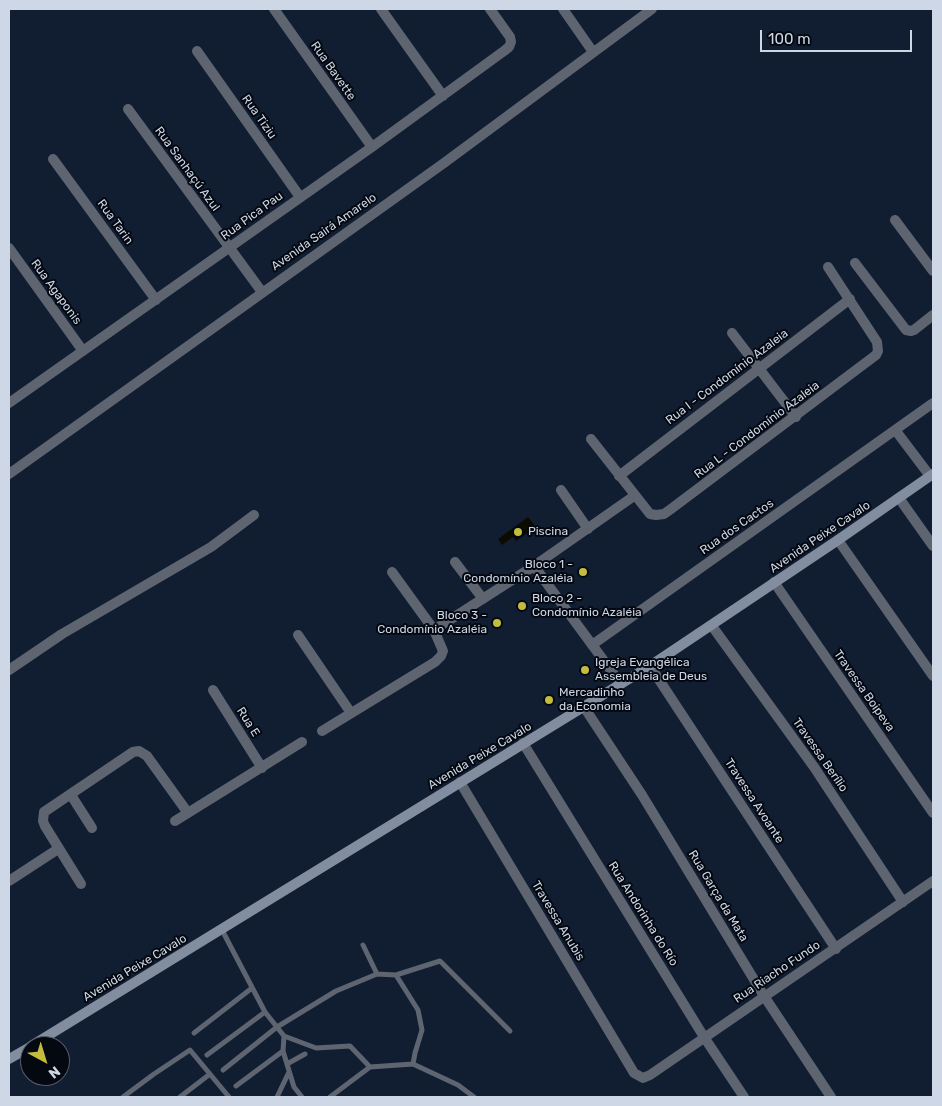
<!DOCTYPE html>
<meta charset="utf-8">
<style>
body{margin:0}
#map{position:relative;width:942px;height:1106px;overflow:hidden;background:#111e32;font-family:Rubik,sans-serif}
canvas{display:block}
.frame{position:absolute;inset:0;border:10px solid #ced7e5;pointer-events:none}
.north{position:absolute;left:20px;top:1036px;width:50px;height:50px;box-sizing:border-box;background:#040811;border:1px solid #555b66;border-radius:50%;rotate:141deg;font-size:14px;font-weight:700;line-height:20px;text-align:center;color:#ced7e5}
.north::after{content:'';display:block;margin:auto;width:18px;height:22px;background:#c4bc3e;clip-path:polygon(50% 0,100% 100%,50% 72%,0 100%)}
.scale{position:absolute;left:760px;top:30px;width:152px;height:22px;box-sizing:border-box;border:2px solid #ced7e5;border-top:0;padding-left:6px;font-size:15px;line-height:18px;white-space:nowrap;color:#ced7e5;-webkit-text-stroke:4px #040811;paint-order:stroke}
</style>
<div id="map">
<canvas width="942" height="1106"></canvas>
<div class="frame"></div>
<div class="north">N</div>
<div class="scale">100 m</div>
</div>
<script>
const context = document.querySelector('canvas').getContext('2d');
context.lineJoin = 'round';
function fill(path, color) { context.fillStyle = color; context.fill(path, 'evenodd'); }
const poly = rows => new Path2D(rows.map(r => 'M' + r).join(''));
function stroke(path, color, width, dash) { context.strokeStyle = color; context.lineWidth = width; context.lineCap = dash ? 'butt' : 'round'; context.setLineDash(dash || []); context.stroke(path); }
function write(font, color, halo, rows, align = 'center') {
  context.font = font + ' Rubik,sans-serif'; context.lineWidth = 4; context.setLineDash([]); context.textBaseline = 'middle'; context.strokeStyle = halo; context.fillStyle = color; for (const [text, x, y, turn = 0] of rows) {
    context.save(); context.translate(x, y); context.rotate((+turn || 0) * Math.PI / 180); context.textAlign = isNaN(turn) ? turn : align; if (halo) context.strokeText(text, 0, 0); context.fillText(text, 0, 0); context.restore();
  }
}
fill(poly([
 [528,517,536,527,516,541,513,537,502,545,498,539]
]), '#0c0b00');
stroke(poly([
 [222,930,265,1012,284,1036,316,1048,350,1046,370,1067],
 [363,945,377,974],
 [396,975,418,1010,422,1030,415,1053,413,1064],
 [194,1033,252,988],
 [283,1051,294,1087,302,1097],
 [207,1055,265,1012],
 [287,1064,305,1054],
 [223,1070,277,1027,336,991,377,974,396,975,440,961,510,1031],
 [236,1086,283,1051,284,1036],
 [123,1097,154,1074,190,1050,229,1097],
 [180,1097,210,1074],
 [277,1097,289,1072],
 [330,1097,370,1067,413,1064,458,1085,474,1097]
]), '#5e6570', 5);
stroke(poly([
 [274,9,372,147],
 [381,9,443,96],
 [563,9,593,52],
 [197,51,300,197],
 [128,109,262,292],
 [53,159,156,300],
 [895,220,933,271],
 [9,248,83,351],
 [855,263,906,330,911,331,914,330,933,315],
 [732,333,796,417],
 [9,403,372,147,504,51,509,47,511,42,510,37,490,9],
 [896,431,930,476],
 [591,439,650,514,656,515,664,514,671,509,876,355,878,351,877,342,828,267],
 [9,474,444,163,652,9],
 [619,476,850,299],
 [561,490,588,529],
 [899,498,933,546],
 [838,540,933,676],
 [455,562,483,599],
 [534,566,621,684],
 [774,582,933,813],
 [712,626,814,767,903,902],
 [434,630,534,566,634,496],
 [298,635,351,713],
 [592,645,933,403],
 [650,666,836,949],
 [9,670,62,634,211,547,254,515],
 [213,690,262,768],
 [584,707,642,795,764,996,831,1097],
 [322,731,435,662,441,656,443,651,434,630,392,572],
 [523,743,704,1037,744,1097],
 [460,782,634,1073,643,1078,650,1075,933,881],
 [71,795,92,828],
 [175,821,302,742],
 [9,881,58,849],
 [81,884,45,826,43,821,44,812,133,752,139,751,147,756,188,813]
]), '#5e6570', 10);
stroke(poly([
 [31,1046,650,666,838,540,933,474],
 [9,1059,30,1047]
]), '#828e9f', 10);
for (const [x, y, r, color] of [
 [518,532,5,"#c4bc3e"],
 [583,572,5,"#c4bc3e"],
 [522,606,5,"#c4bc3e"],
 [497,623,5,"#c4bc3e"],
 [585,670,5,"#c4bc3e"],
 [549,700,5,"#c4bc3e"]
]) { const dot = new Path2D(); dot.arc(x, y, r, 0, 2 * Math.PI); context.fillStyle = color; context.fill(dot); stroke(dot, '#040811', 2); }
write('12px', '#ced7e5', '#040811', [
 ["Rua Bavette",333,71,55],
 ["Rua Tiziu",259,117,55],
 ["Rua Sanhaçú Azul",187,169,54],
 ["Rua Pica Pau",252,216,-36],
 ["Rua Tarin",115,222,54],
 ["Avenida Sairá Amarelo",324,232,-35],
 ["Rua Agaponis",56,292,54],
 ["Rua I - Condomínio Azaleia",727,377,-37],
 ["Rua L - Condomínio Azaleia",757,430,-37],
 ["Rua dos Cactos",737,527,-35],
 ["Avenida Peixe Cavalo",820,537,-34],
 ["Travessa Boipeva",864,691,55],
 ["Rua E",248,722,58],
 ["Travessa Berílio",820,755,55],
 ["Avenida Peixe Cavalo",480,756,-31],
 ["Travessa Avoante",754,801,57],
 ["Rua Garça da Mata",718,896,59],
 ["Rua Andorinha do Río",643,914,58],
 ["Travessa Anubis",558,921,59],
 ["Avenida Peixe Cavalo",135,968,-31],
 ["Rua Riacho Fundo",777,972,-34]
]);
write('12px', '#ced7e5', '#040811', [
 ["Piscina",528,532],
 ["Bloco 1 -",573,565,"right"],
 ["Condomínio Azaléia",573,579,"right"],
 ["Bloco 2 -",532,599],
 ["Condomínio Azaléia",532,613],
 ["Bloco 3 -",487,616,"right"],
 ["Condomínio Azaléia",487,630,"right"],
 ["Igreja Evangélica",595,663],
 ["Assembleia de Deus",595,677],
 ["Mercadinho",559,693],
 ["da Economia",559,707]
], 'left');
</script>
